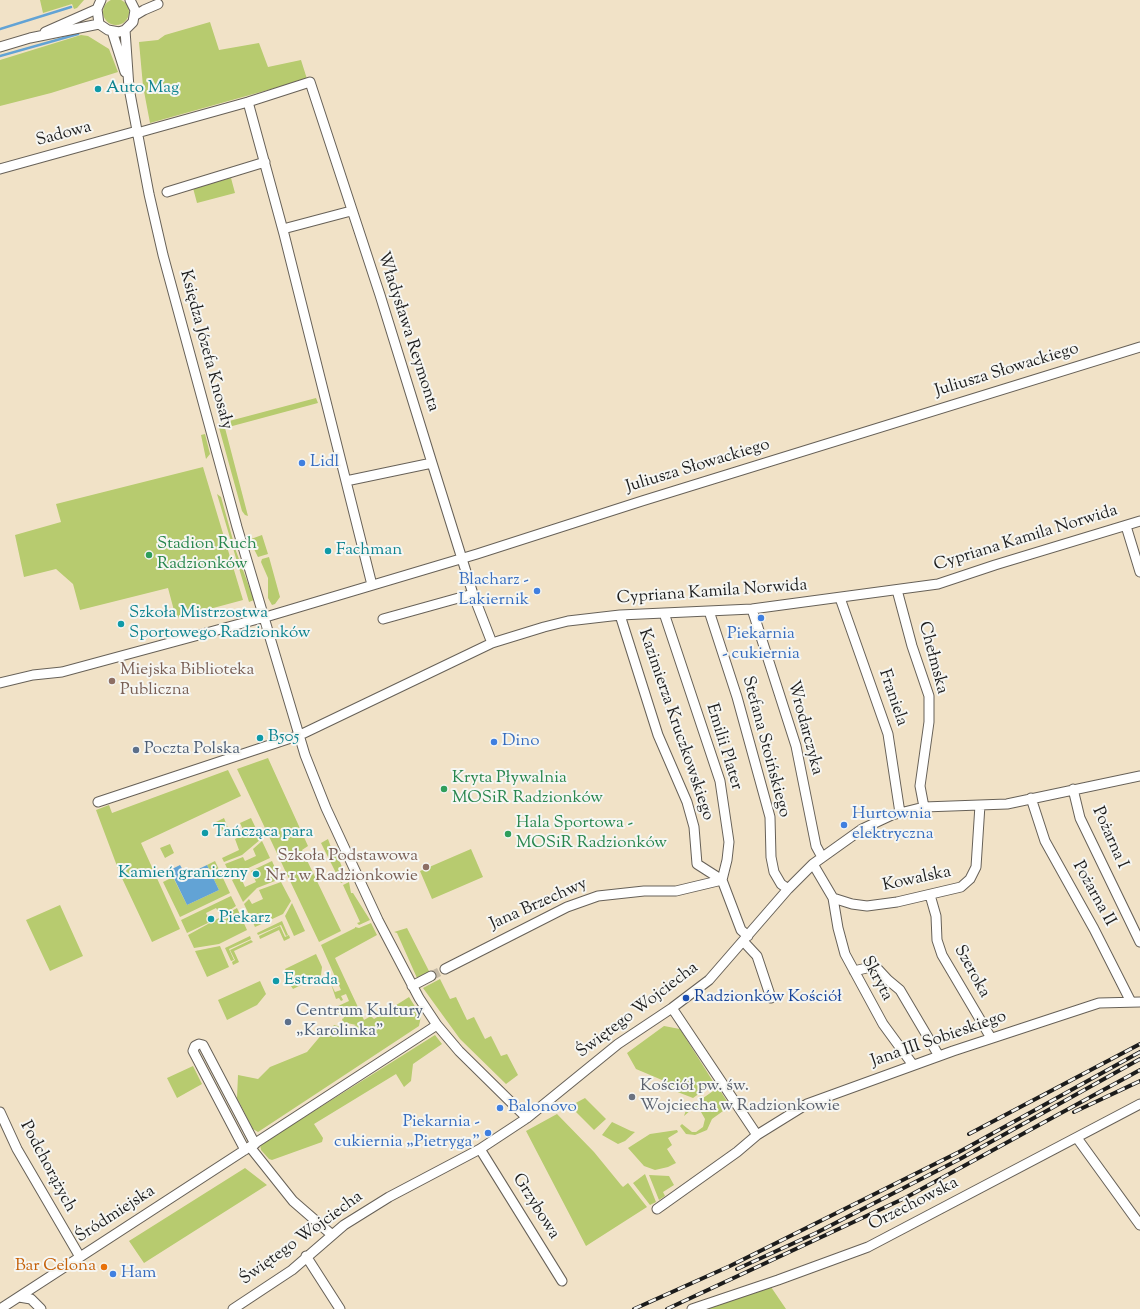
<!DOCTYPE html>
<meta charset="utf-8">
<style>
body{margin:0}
canvas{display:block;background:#f1e2c7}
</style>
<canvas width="1140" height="1309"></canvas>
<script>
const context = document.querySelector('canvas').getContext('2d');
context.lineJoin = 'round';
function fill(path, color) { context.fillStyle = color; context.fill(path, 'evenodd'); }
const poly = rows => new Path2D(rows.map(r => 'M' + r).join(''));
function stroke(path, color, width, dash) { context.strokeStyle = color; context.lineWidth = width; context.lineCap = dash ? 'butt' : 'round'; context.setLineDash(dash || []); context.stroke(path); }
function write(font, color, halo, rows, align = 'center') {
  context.font = font + ' "Sorts Mill Goudy",serif'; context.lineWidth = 4; context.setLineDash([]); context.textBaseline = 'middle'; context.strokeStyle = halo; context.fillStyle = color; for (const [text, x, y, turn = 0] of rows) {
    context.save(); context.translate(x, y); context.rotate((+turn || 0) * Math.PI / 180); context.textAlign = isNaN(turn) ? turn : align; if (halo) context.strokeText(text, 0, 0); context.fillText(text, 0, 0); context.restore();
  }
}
fill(poly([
 '103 12a13 13 0 1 1 26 0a13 13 0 1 1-26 0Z',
 [40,0,84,0,77,8,74,9,72,4,43,13],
 [210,22,219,50,259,43,268,67,301,60,307,79,150,123,143,86,139,42,158,40,165,35],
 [81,35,88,36,109,49,118,72,51,93,0,106,0,60],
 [231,178,235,193,197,203,193,188],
 [316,398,318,403,225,428,248,516,245,515,242,511,218,424],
 [205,434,210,454,206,459,201,435],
 [203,467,243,600,176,618,168,588,80,610,73,584,56,569,24,577,15,535,61,522,56,504],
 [217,494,221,497,236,551,254,600,249,602],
 [262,535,268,554,258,557,253,547,251,539],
 [269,557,280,597,275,604,272,605,268,598,268,578,261,562,262,559],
 [268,758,308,846,302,850,341,931,319,942,237,769],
 [228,770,241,796,141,843,180,929,152,942,120,874,96,810,109,805,112,813],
 [224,818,228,828,219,832,214,823],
 [251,818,261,839,242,855,224,862,222,858,239,850,235,839,245,834,240,823],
 [328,839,332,850,335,849,347,880,341,883,321,843],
 [262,841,270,858,231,876,225,864,243,857,245,861,256,856,253,849],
 [170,844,174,853,165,858,160,848],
 [471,849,483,877,432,899,420,871],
 [215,861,230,893,180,917,163,882,173,877,187,905,219,890,207,865],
 [272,861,280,879,257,888,243,902,232,880,240,876,245,887,256,882,251,871],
 [281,882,291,901,283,914,255,927,244,904,249,899,252,904,263,899,259,890],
 [349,882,351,893,353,893,370,920,359,925,357,923,360,922,343,885],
 [231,896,236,906,221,916,216,908,206,913,210,922,187,933,181,920],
 [292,903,305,931,294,936,285,916],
 [60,905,83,956,50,971,26,920],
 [237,908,247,930,219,944,194,948,188,935],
 [282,921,288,935,286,936,281,925,258,935,257,933],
 [371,923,377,935,335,958,364,1020,371,1016,374,1019,409,997,421,1016,419,1026,258,1132,253,1129,237,1098,238,1075,258,1079,270,1067,307,1052,323,1033,332,1028,334,1025,348,1029,356,1025,343,1022,342,1019,344,1018,343,1015,340,1016,336,1007,349,1001,346,994,341,996,343,1000,341,1001,339,998,336,999,331,984,335,992,341,990,321,945,355,928,355,927,359,928],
 [280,926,285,937,289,935,290,938,284,941,279,930,260,939,259,936],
 [407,928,430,973,417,978,397,933,394,932],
 [250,936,251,939,229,949,234,960,231,961,225,948],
 [251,940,253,942,234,951,239,962,233,965,232,962,235,960,230,950],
 [220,946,229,967,207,977,195,951],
 [316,954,322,967,321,975,293,989,291,986,293,985,285,969],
 [440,979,450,999,456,997,467,1020,474,1017,485,1039,491,1036,501,1056,507,1054,518,1075,506,1084,460,1039,423,988],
 [260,981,266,994,257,1005,227,1020,218,1000],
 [664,1026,680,1029,714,1083,693,1098,675,1091,662,1080,636,1069,627,1053],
 [435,1035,442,1044,413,1064,411,1081,404,1087,396,1074,314,1124,323,1138,322,1142,272,1160,269,1159,261,1150,260,1145],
 [193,1066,202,1084,177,1098,167,1078],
 [716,1089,721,1092,730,1106,712,1119,707,1130,695,1135,686,1134,680,1126,682,1124,692,1132,696,1132,703,1127,705,1119,701,1112,696,1110,691,1110,684,1116,686,1110],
 [585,1098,606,1119,594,1130,570,1106],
 [557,1114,594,1152,621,1185,623,1187,628,1183,647,1207,586,1246,526,1131],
 [612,1122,631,1131,635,1132,625,1141,618,1144,602,1135],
 [677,1130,678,1132,668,1138,672,1145,667,1149,676,1163,668,1167,655,1170,644,1166,628,1148,650,1134],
 [245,1168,267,1185,144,1263,129,1241],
 [645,1174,656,1202,650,1205,633,1183],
 [649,1175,669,1176,674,1185,663,1192,665,1196,659,1200],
 [771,1287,786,1309,706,1309]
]), '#b7cb6f');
fill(poly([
 [180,865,186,875,207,865,219,890,187,905,170,870]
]), '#62a3d5');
stroke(poly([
 [0,29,71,7],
 [0,56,78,34]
]), '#62a3d5', 2.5);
stroke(poly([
 [431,976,445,969]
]), '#c6baa5', 9, [9, 4.5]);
const minor = poly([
 [101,0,97,9,99,24,108,30,119,32,125,30,133,22,135,10,130,0],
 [134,16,144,10,158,4],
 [125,30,129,88,149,194,163,255,237,527,305,755,326,808,378,920,419,998,437,1025,459,1051,527,1118],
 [112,31,125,72],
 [45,32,97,9],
 [0,47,30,38,99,24],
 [248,102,284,234,372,585],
 [137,133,248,102,310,82,380,295,432,463],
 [0,169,137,131],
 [167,192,265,162],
 [283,229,351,211],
 [346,481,432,463,473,594,492,643],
 [1126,526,1140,572],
 [897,590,912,646,929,696,929,722,920,786,924,807],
 [840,598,888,734,900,813],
 [752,609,796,746,816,846,822,857],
 [709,611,737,697,770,817,771,857,774,872,781,884,788,889],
 [664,613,720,781,729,842,727,860,722,880,741,930,748,936],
 [620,615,658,735,687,802,694,827,697,864,722,880],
 [383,619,473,594],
 [0,683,33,675,62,672,269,616,477,554,642,501,1140,347],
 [1073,789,1080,818,1140,942],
 [1031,798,1045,841,1094,929,1131,1002],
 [98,802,300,735,492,643,544,627,568,621,620,615,752,609,938,584,995,565,1140,521],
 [813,864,833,898,852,904,867,906,897,902,961,887,970,879,976,867,980,805],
 [930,895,936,916,937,940,942,955,991,1038],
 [833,898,838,928,845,954,883,1024,913,1065],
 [743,941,757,956,771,998],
 [445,969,567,907,598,896,644,891,676,891,722,880],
 [854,971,875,966,888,980,900,990,939,1056],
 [412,986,431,976],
 [672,1008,757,1135],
 [0,1112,17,1149,80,1257],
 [1077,1138,1140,1225],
 [250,1147,293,1201,331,1234],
 [480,1149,562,1281],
 [245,1150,193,1051,195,1046,199,1044,203,1045,255,1144],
 [657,1209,737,1152,757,1135,807,1104,953,1051,1099,1003,1140,1002],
 [306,1256,340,1309],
 [19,1297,31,1299,41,1309],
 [0,1309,437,1025],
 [233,1309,292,1270,344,1225,389,1197,480,1149,527,1118,618,1044,672,1008,709,980,788,889,813,864,862,829,892,815,924,807,1007,804,1140,776],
 [692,1309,778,1280,868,1247,1140,1104]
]);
stroke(minor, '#676158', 11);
stroke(minor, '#fff', 9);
const rail = poly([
 [1074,1112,1140,1081],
 [969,1134,1140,1044],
 [737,1269,816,1233,960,1159,1140,1059],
 [634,1309,730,1266,959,1152,1140,1052],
 [667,1309,905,1198,1140,1070]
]);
stroke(rail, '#1c1c1c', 4);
stroke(rail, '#f6f6f2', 2.5, [8]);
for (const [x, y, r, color] of [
 [98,89,4,"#0f9aa8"],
 [302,463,4,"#3f7fe0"],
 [328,551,4,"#0f9aa8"],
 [149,555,4,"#2e9e5b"],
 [537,591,4,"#3f7fe0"],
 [761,618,4,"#3f7fe0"],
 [121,624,4,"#0f9aa8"],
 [112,681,4,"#8d6e63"],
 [260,738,4,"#0f9aa8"],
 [494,742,4,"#3f7fe0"],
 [136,750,4,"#5c6f8a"],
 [444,789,4,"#2e9e5b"],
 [844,825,4,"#3f7fe0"],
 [205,833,4,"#0f9aa8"],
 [508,834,4,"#2e9e5b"],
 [426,867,4,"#8d6e63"],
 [256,874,4,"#0f9aa8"],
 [211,919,4,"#0f9aa8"],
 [276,981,4,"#0f9aa8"],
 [686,998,4,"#1a4fb4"],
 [288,1022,4,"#5c6f8a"],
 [632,1097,4,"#6b7280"],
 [500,1108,4,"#3f7fe0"],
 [488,1133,4,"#3f7fe0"],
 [104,1267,4,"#e8710a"],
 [113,1274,4,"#3f7fe0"]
]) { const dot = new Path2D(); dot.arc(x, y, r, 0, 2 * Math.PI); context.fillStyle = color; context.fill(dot); stroke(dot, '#f6f6f2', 1.5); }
write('17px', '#0d838f', '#f6f6f2', [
 ["Auto Mag",106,89],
 ["Fachman",336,551],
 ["Szkoła Mistrzostwa",129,614],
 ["Sportowego Radzionków",129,634],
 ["B505",268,738],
 ["Tańcząca para",213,833],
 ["Kamień graniczny",248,874,"right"],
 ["Piekarz",219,919],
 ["Estrada",284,981]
], 'left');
write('17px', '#1c1c1c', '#f6f6f2', [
 ["Sadowa",64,135,-15],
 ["Władysława Reymonta",407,332,72],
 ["Księdza Józefa Knosały",205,350,75],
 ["Juliusza Słowackiego",1007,371,-17],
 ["Juliusza Słowackiego",698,467,-17],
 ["Cypriana Kamila Norwida",1026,539,-17],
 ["Cypriana Kamila Norwida",712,593,-4],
 ["Chełmska",932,658,75],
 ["Franiela",892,698,71],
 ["Kazimierza Kruczkowskiego",675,725,71],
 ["Wrodarczyka",804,728,75],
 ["Emilii Plater",723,747,73],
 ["Stefana Stoińskiego",765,747,75],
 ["Pożarna I",1109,838,66],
 ["Kowalska",917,880,-12],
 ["Pożarna II",1093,894,61],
 ["Jana Brzechwy",539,905,-24],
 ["Szeroka",971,972,61],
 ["Skryta",876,979,62],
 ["Świętego Wojciecha",638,1011,-37],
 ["Jana III Sobieskiego",939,1040,-19],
 ["Podchorążych",47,1167,62],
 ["Orzechowska",914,1205,-27],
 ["Grzybowa",535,1207,58],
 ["Śródmiejska",116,1215,-33],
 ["Świętego Wojciecha",302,1239,-36]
]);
write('17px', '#366cbe', '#f6f6f2', [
 ["Lidl",310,463],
 ["Blacharz -",529,581,"right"],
 ["Lakiernik",529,601,"right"],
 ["Piekarnia",761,635,"center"],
 ["- cukiernia",761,655,"center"],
 ["Dino",502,742],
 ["Hurtownia",852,815],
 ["elektryczna",852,835],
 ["Balonovo",508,1108],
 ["Piekarnia -",480,1123,"right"],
 ["cukiernia „Pietryga”",480,1143,"right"],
 ["Ham",121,1274]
], 'left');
write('17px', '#27864d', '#f6f6f2', [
 ["Stadion Ruch",157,545],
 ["Radzionków",157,565],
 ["Kryta Pływalnia",452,779],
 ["MOSiR Radzionków",452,799],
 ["Hala Sportowa -",516,824],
 ["MOSiR Radzionków",516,844]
], 'left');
write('17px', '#785e54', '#f6f6f2', [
 ["Miejska Biblioteka",120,671],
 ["Publiczna",120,691],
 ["Szkoła Podstawowa",418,857,"right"],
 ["Nr 1 w Radzionkowie",418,877,"right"]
], 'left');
write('17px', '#4e5e75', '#f6f6f2', [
 ["Poczta Polska",144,750],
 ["Centrum Kultury",296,1012],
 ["„Karolinka”",296,1032]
], 'left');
write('17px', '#164399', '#f6f6f2', [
 ["Radzionków Kościół",694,998]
], 'left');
write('17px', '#5b616d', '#f6f6f2', [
 ["Kościół pw. św.",640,1087],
 ["Wojciecha w Radzionkowie",640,1107]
], 'left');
write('17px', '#c56008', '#f6f6f2', [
 ["Bar Celona",96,1267]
], 'right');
</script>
